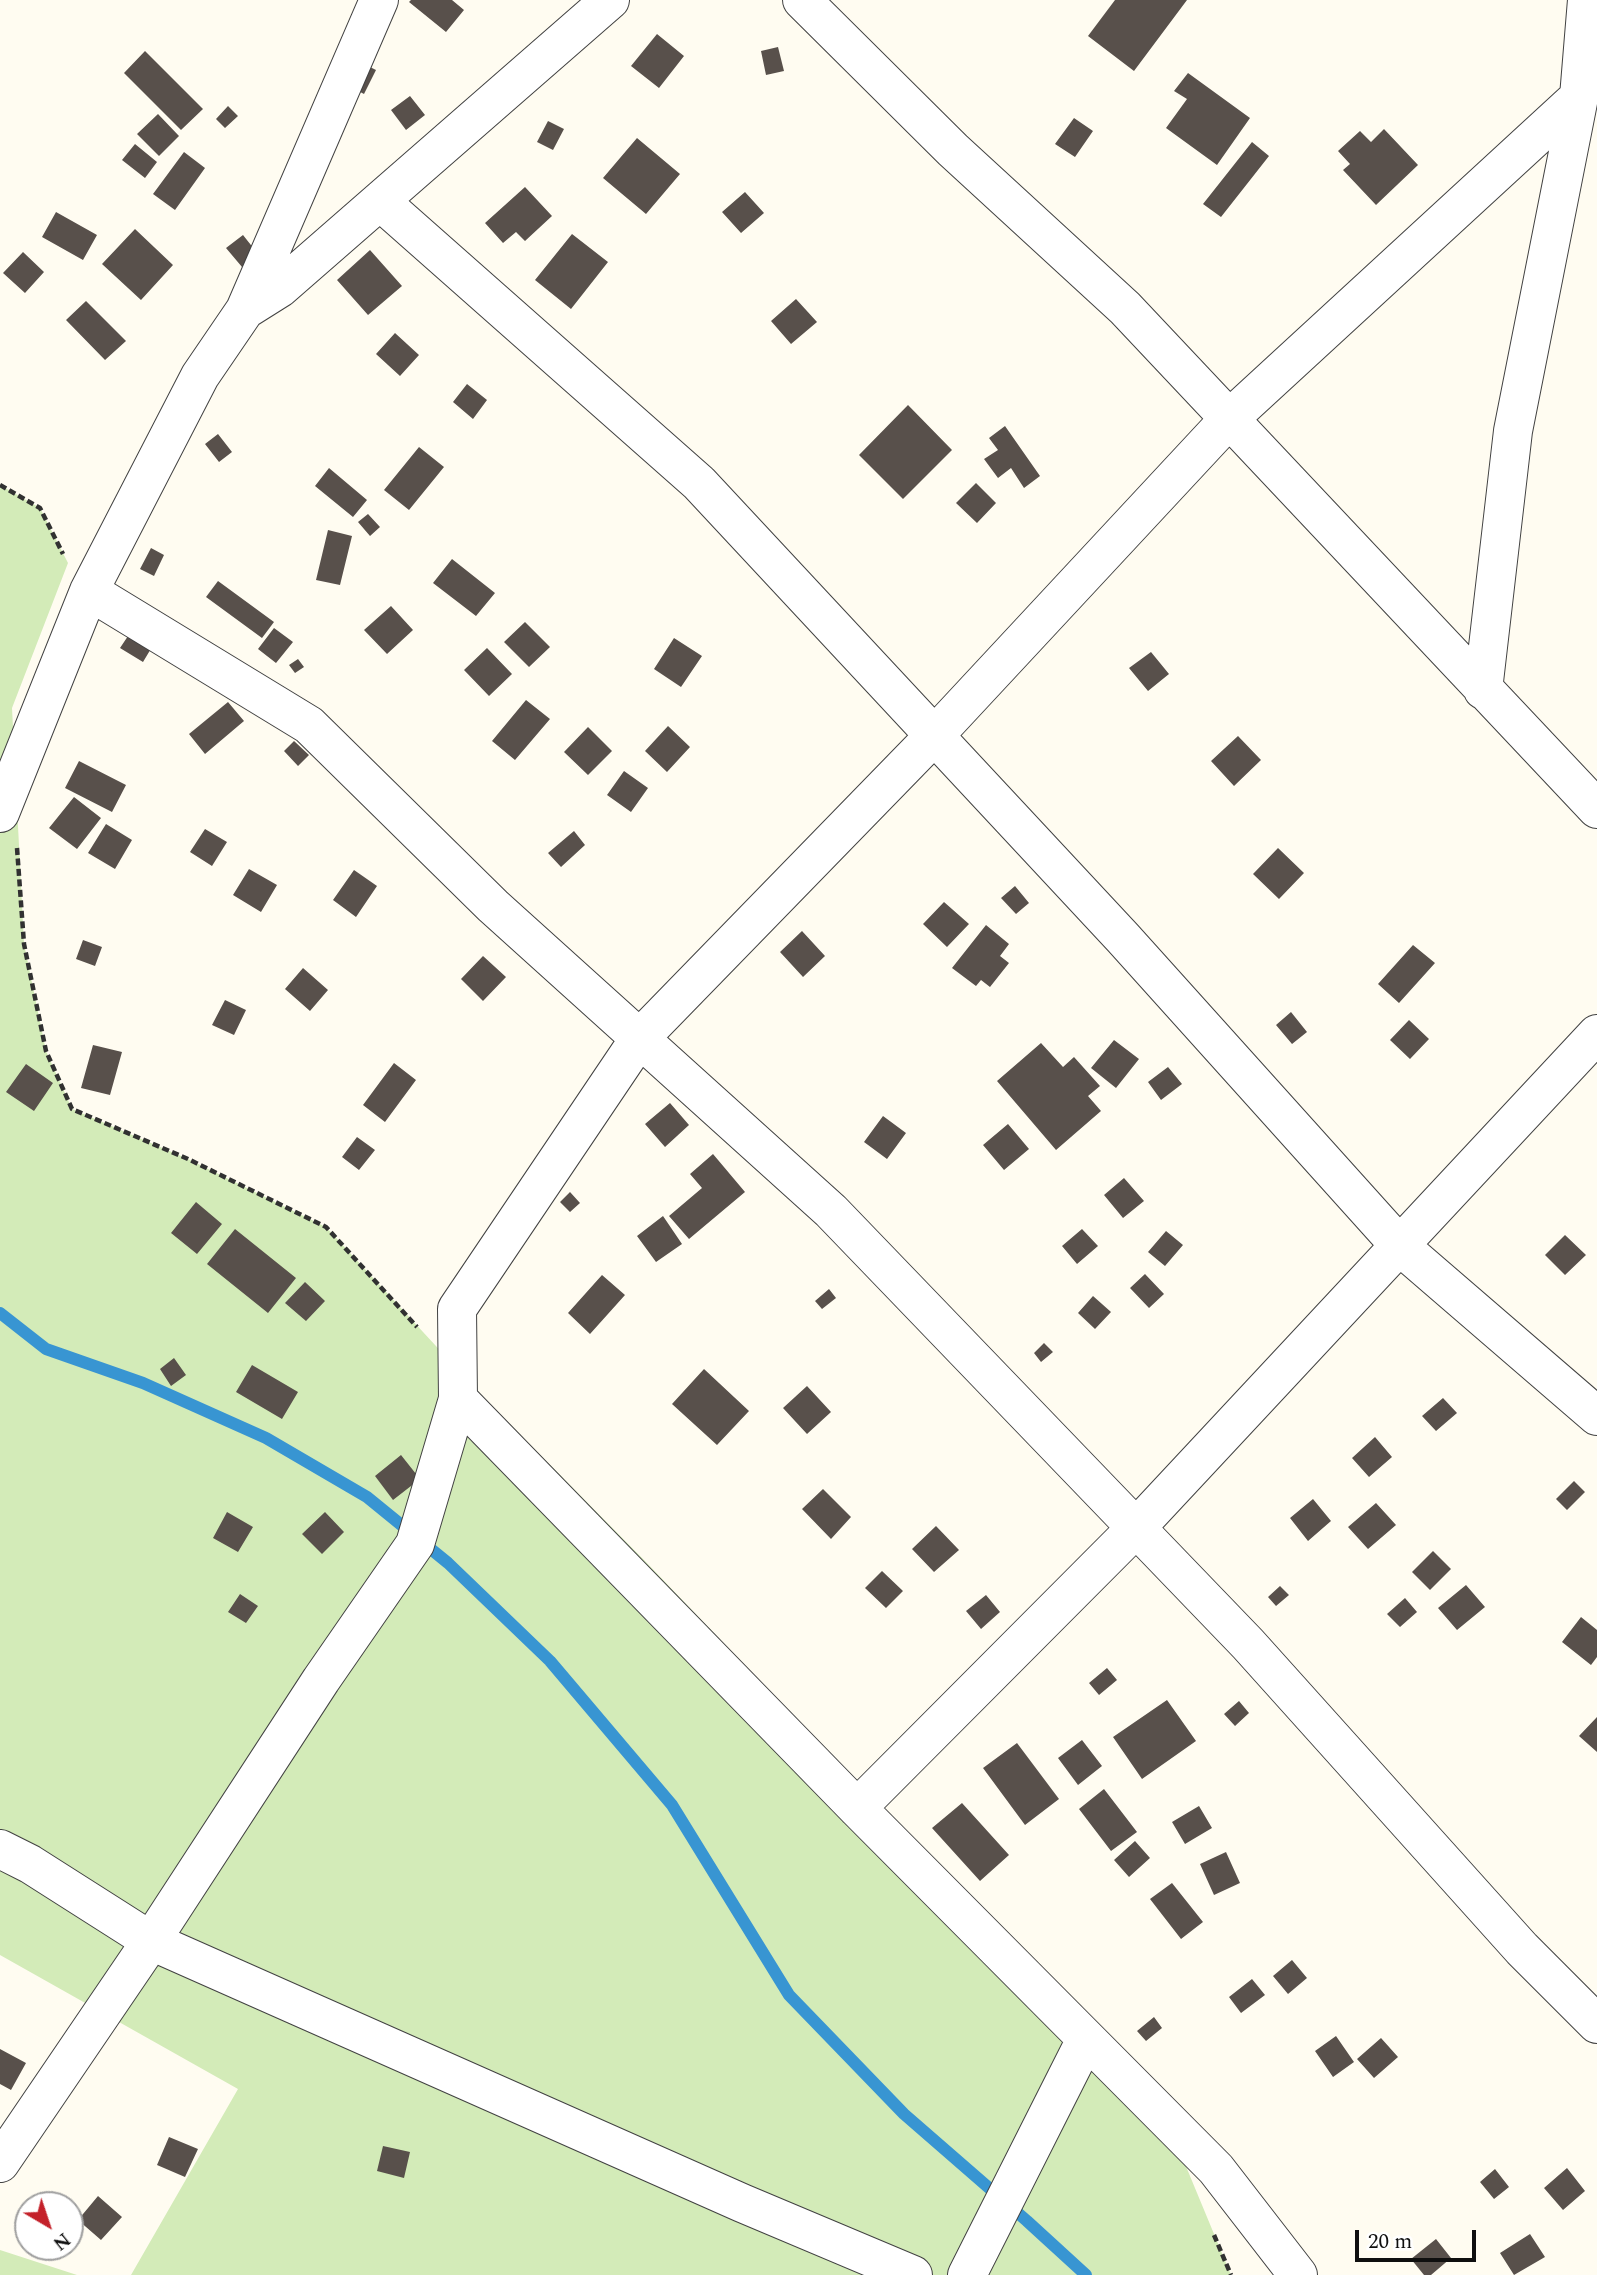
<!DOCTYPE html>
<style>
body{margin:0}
#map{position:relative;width:1597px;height:2275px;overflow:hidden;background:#fffcf1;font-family:Spectral,serif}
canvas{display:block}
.north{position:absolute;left:14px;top:2191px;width:70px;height:70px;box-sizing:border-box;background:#fff;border:2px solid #9f9f9f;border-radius:50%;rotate:141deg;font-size:19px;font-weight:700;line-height:28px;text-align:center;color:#0f0f0f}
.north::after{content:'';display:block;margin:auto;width:24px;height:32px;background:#c4212a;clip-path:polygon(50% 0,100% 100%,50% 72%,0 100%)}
.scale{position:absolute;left:1355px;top:2230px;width:121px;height:32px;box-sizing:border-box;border:4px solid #0f0f0f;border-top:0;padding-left:9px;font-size:21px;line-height:24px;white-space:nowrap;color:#0f0f0f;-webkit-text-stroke:5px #fff;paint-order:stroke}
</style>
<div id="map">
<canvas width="1597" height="2275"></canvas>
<div class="north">N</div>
<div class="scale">20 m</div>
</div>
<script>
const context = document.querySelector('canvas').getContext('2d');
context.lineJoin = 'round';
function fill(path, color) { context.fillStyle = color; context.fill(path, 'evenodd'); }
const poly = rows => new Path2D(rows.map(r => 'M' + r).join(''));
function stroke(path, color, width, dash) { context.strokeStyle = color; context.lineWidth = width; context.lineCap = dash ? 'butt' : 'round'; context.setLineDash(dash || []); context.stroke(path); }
fill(poly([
 [0,485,40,508,68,563,12,708,24,944,46,1051,72,1109,188,1159,326,1227,484,1398,644,1560,821,1745,1173,2135,1231,2275,131,2275,238,2089,0,1955],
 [0,2250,77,2275,0,2275]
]), '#d3ebb8');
stroke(poly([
 [0,1313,46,1349,143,1383,266,1438,367,1497,448,1563,550,1661,672,1805,789,1995,904,2114,1027,2221,1086,2275]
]), '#3895d2', 12);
fill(poly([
 [411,0,452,0,464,10,446,32,409,2],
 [1115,0,1187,0,1134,71,1088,36],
 [657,34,684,56,659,88,631,66],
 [778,47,784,71,766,75,761,51],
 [145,51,203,109,181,130,124,73],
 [360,62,376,70,364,94,349,86],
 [1188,73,1250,118,1217,165,1166,128,1187,99,1174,91],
 [410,96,425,115,406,130,391,110],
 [228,106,238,116,225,128,216,119],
 [158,114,179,136,159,156,137,134],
 [1074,118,1093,131,1075,157,1055,144],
 [548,121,564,129,553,150,537,142],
 [1384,129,1418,165,1376,205,1343,170,1350,164,1338,151,1360,131,1371,142],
 [637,138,680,174,646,214,603,178],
 [1252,142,1269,156,1221,217,1203,204],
 [135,144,157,162,145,178,122,160],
 [184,152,205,168,175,210,153,194],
 [525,187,552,216,525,241,516,232,503,243,485,223],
 [745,192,764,213,741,233,722,212],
 [56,212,97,235,83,260,42,237],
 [135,229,173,265,141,300,102,264],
 [572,234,608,262,571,309,535,280],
 [243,235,258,254,242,267,226,248],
 [370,250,402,286,368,315,337,280],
 [23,252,44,272,25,293,3,273],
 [796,299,817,322,791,344,771,321],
 [86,301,126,341,105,360,66,320],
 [395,333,419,355,400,376,376,354],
 [467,384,487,400,473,419,453,402],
 [908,405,952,450,903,499,859,455],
 [1005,426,1040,476,1024,488,1011,468,998,478,984,459,998,450,989,438],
 [218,434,232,452,219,462,205,444],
 [419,447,444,467,409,510,384,490],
 [329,468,367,500,353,517,315,486],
 [976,483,996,503,977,523,956,503],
 [368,514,380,527,370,536,358,522],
 [328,530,352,536,340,585,316,580],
 [151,548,164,555,154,576,140,569],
 [452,559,495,593,476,616,433,583],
 [218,581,274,622,262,638,206,597],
 [391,606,413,630,387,654,364,630],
 [525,622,550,647,529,667,504,642],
 [274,628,293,642,276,663,258,649],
 [130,633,152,647,143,662,120,648],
 [674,638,702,656,681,687,654,669],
 [487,648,512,674,489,696,464,670],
 [1151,652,1169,674,1148,691,1129,668],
 [298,659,304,667,295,673,289,665],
 [526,700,550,719,515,760,492,741],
 [228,702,244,721,205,754,189,734],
 [668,726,690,747,667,772,645,751],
 [588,727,612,751,588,775,564,752],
 [1238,736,1261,760,1234,786,1211,761],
 [294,741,309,755,298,766,284,751],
 [79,761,126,785,112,812,65,788],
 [624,771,648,788,631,812,607,795],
 [74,797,101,818,77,849,49,828],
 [106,824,132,840,115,869,88,853],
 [205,829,227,842,212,866,190,852],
 [574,831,585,845,561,867,548,853],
 [1278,848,1304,873,1279,899,1253,874],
 [249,869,277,885,261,912,233,895],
 [354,870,377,886,356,917,333,900],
 [1015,886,1029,903,1016,914,1001,898],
 [944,902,969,924,947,947,923,924],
 [986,925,1009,944,1000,956,1009,963,990,987,981,980,976,986,952,968],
 [802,931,825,956,803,977,780,952],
 [83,940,102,947,95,966,76,959],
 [1413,945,1435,963,1399,1003,1378,984],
 [483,956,506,977,483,1001,461,979],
 [303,968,328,990,310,1011,285,989],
 [225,1000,246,1010,234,1035,212,1025],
 [1291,1012,1307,1032,1292,1044,1276,1025],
 [1409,1020,1429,1039,1410,1059,1390,1040],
 [1114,1040,1139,1059,1116,1088,1091,1068],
 [1041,1043,1063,1067,1074,1057,1100,1086,1088,1096,1101,1111,1056,1150,997,1081],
 [93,1045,122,1052,110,1095,81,1088],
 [394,1063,416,1080,385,1122,363,1105],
 [26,1064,53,1083,34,1111,6,1092],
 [1168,1067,1182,1084,1161,1100,1148,1082],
 [670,1103,689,1125,665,1147,645,1124],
 [883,1116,906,1133,887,1159,864,1142],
 [1008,1124,1029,1149,1004,1170,983,1145],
 [357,1137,375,1150,359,1170,342,1157],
 [713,1154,745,1192,689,1239,669,1216,702,1188,690,1174],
 [1124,1178,1144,1201,1123,1218,1104,1195],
 [570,1192,580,1203,570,1212,560,1202],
 [196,1202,222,1224,197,1254,171,1233],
 [663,1216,682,1244,656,1262,637,1236],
 [235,1229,296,1278,268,1313,207,1264],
 [1082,1229,1098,1246,1077,1264,1062,1246],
 [1166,1231,1183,1245,1165,1266,1148,1252],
 [1565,1235,1586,1255,1565,1275,1545,1255],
 [1145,1274,1164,1294,1149,1308,1130,1288],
 [602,1275,625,1295,590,1334,568,1313],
 [305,1282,325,1301,306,1321,285,1303],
 [829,1289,836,1298,822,1309,815,1301],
 [1093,1296,1111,1312,1095,1329,1078,1313],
 [1044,1343,1053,1352,1041,1362,1034,1353],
 [174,1358,186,1375,171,1386,160,1369],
 [252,1365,298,1392,282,1419,236,1392],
 [704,1369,749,1411,717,1445,672,1404],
 [807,1386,831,1412,807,1434,783,1408],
 [1443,1398,1457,1413,1436,1431,1422,1416],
 [1375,1437,1392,1457,1369,1477,1352,1458],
 [401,1455,420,1479,393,1500,375,1476],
 [1574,1481,1585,1492,1567,1510,1556,1499],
 [823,1489,851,1517,831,1539,802,1509],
 [1313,1499,1331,1521,1308,1541,1290,1518],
 [1376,1503,1396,1525,1368,1549,1348,1527],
 [227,1512,253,1527,238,1552,213,1538],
 [325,1512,344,1532,322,1554,302,1534],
 [936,1526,959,1550,934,1572,912,1549],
 [1433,1551,1451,1569,1430,1590,1412,1572],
 [882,1571,903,1591,886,1608,865,1588],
 [1466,1585,1485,1607,1457,1630,1438,1608],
 [1280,1586,1289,1595,1276,1606,1268,1597],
 [240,1594,258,1606,246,1623,228,1612],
 [986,1595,1000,1612,981,1629,966,1611],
 [1405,1598,1417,1612,1400,1627,1387,1614],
 [1581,1617,1597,1630,1597,1657,1591,1665,1562,1642],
 [1107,1668,1117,1680,1099,1695,1089,1683],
 [1167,1700,1196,1741,1142,1779,1113,1737],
 [1239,1701,1249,1713,1235,1726,1224,1714],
 [1597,1717,1597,1752,1579,1736],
 [1082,1740,1102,1766,1078,1785,1058,1758],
 [1017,1743,1059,1799,1025,1825,983,1768],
 [1104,1789,1137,1832,1111,1851,1079,1809],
 [962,1803,1009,1855,980,1881,932,1828],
 [1199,1806,1212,1828,1185,1844,1172,1822],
 [1135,1841,1150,1858,1129,1877,1114,1860],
 [1226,1852,1240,1883,1214,1895,1200,1864],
 [1172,1883,1203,1922,1181,1939,1150,1899],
 [1292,1960,1307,1978,1288,1994,1273,1976],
 [1252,1979,1265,1995,1241,2013,1229,1997],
 [1154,2017,1162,2028,1146,2041,1137,2031],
 [1336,2036,1354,2062,1333,2077,1315,2051],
 [1381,2038,1398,2057,1374,2078,1357,2059],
 [0,2049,26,2063,11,2090,0,2084],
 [169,2137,198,2149,185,2177,157,2165],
 [383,2146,410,2152,404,2178,377,2171],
 [1567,2168,1585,2191,1563,2210,1544,2188],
 [1495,2169,1509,2187,1494,2199,1480,2182],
 [98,2196,122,2217,101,2240,78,2220],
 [1530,2234,1545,2257,1514,2275,1500,2253],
 [1436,2239,1451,2258,1431,2275,1424,2275,1411,2259]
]), '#58504b');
const minor = poly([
 [802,0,953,150,1125,308,1597,809],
 [380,201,699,483,1123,938,1401,1247,1597,1416],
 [245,310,379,0],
 [89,591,309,725,493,906,831,1211,1248,1644,1522,1949,1597,2024],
 [1483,690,1513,431,1579,97,1587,0],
 [0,813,89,591,200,376,245,310,280,288,610,0],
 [857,1808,1135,1529,1597,1034],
 [0,1849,30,1864,151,1941,742,2203,913,2275],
 [0,2163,151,1941,321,1680,415,1544,458,1399],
 [967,2275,1086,2039],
 [1298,2275,1216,2169,857,1808,458,1399,457,1309,639,1039,934,736,1229,419,1579,97]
]);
stroke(minor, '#424242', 40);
stroke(poly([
 [0,485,40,508,63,554],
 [17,848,24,944,46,1051,72,1109,188,1159,326,1227,417,1327],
 [1214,2235,1231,2275]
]), '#313131', 4.5, [7, 3.5]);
stroke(minor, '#fff', 38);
</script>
